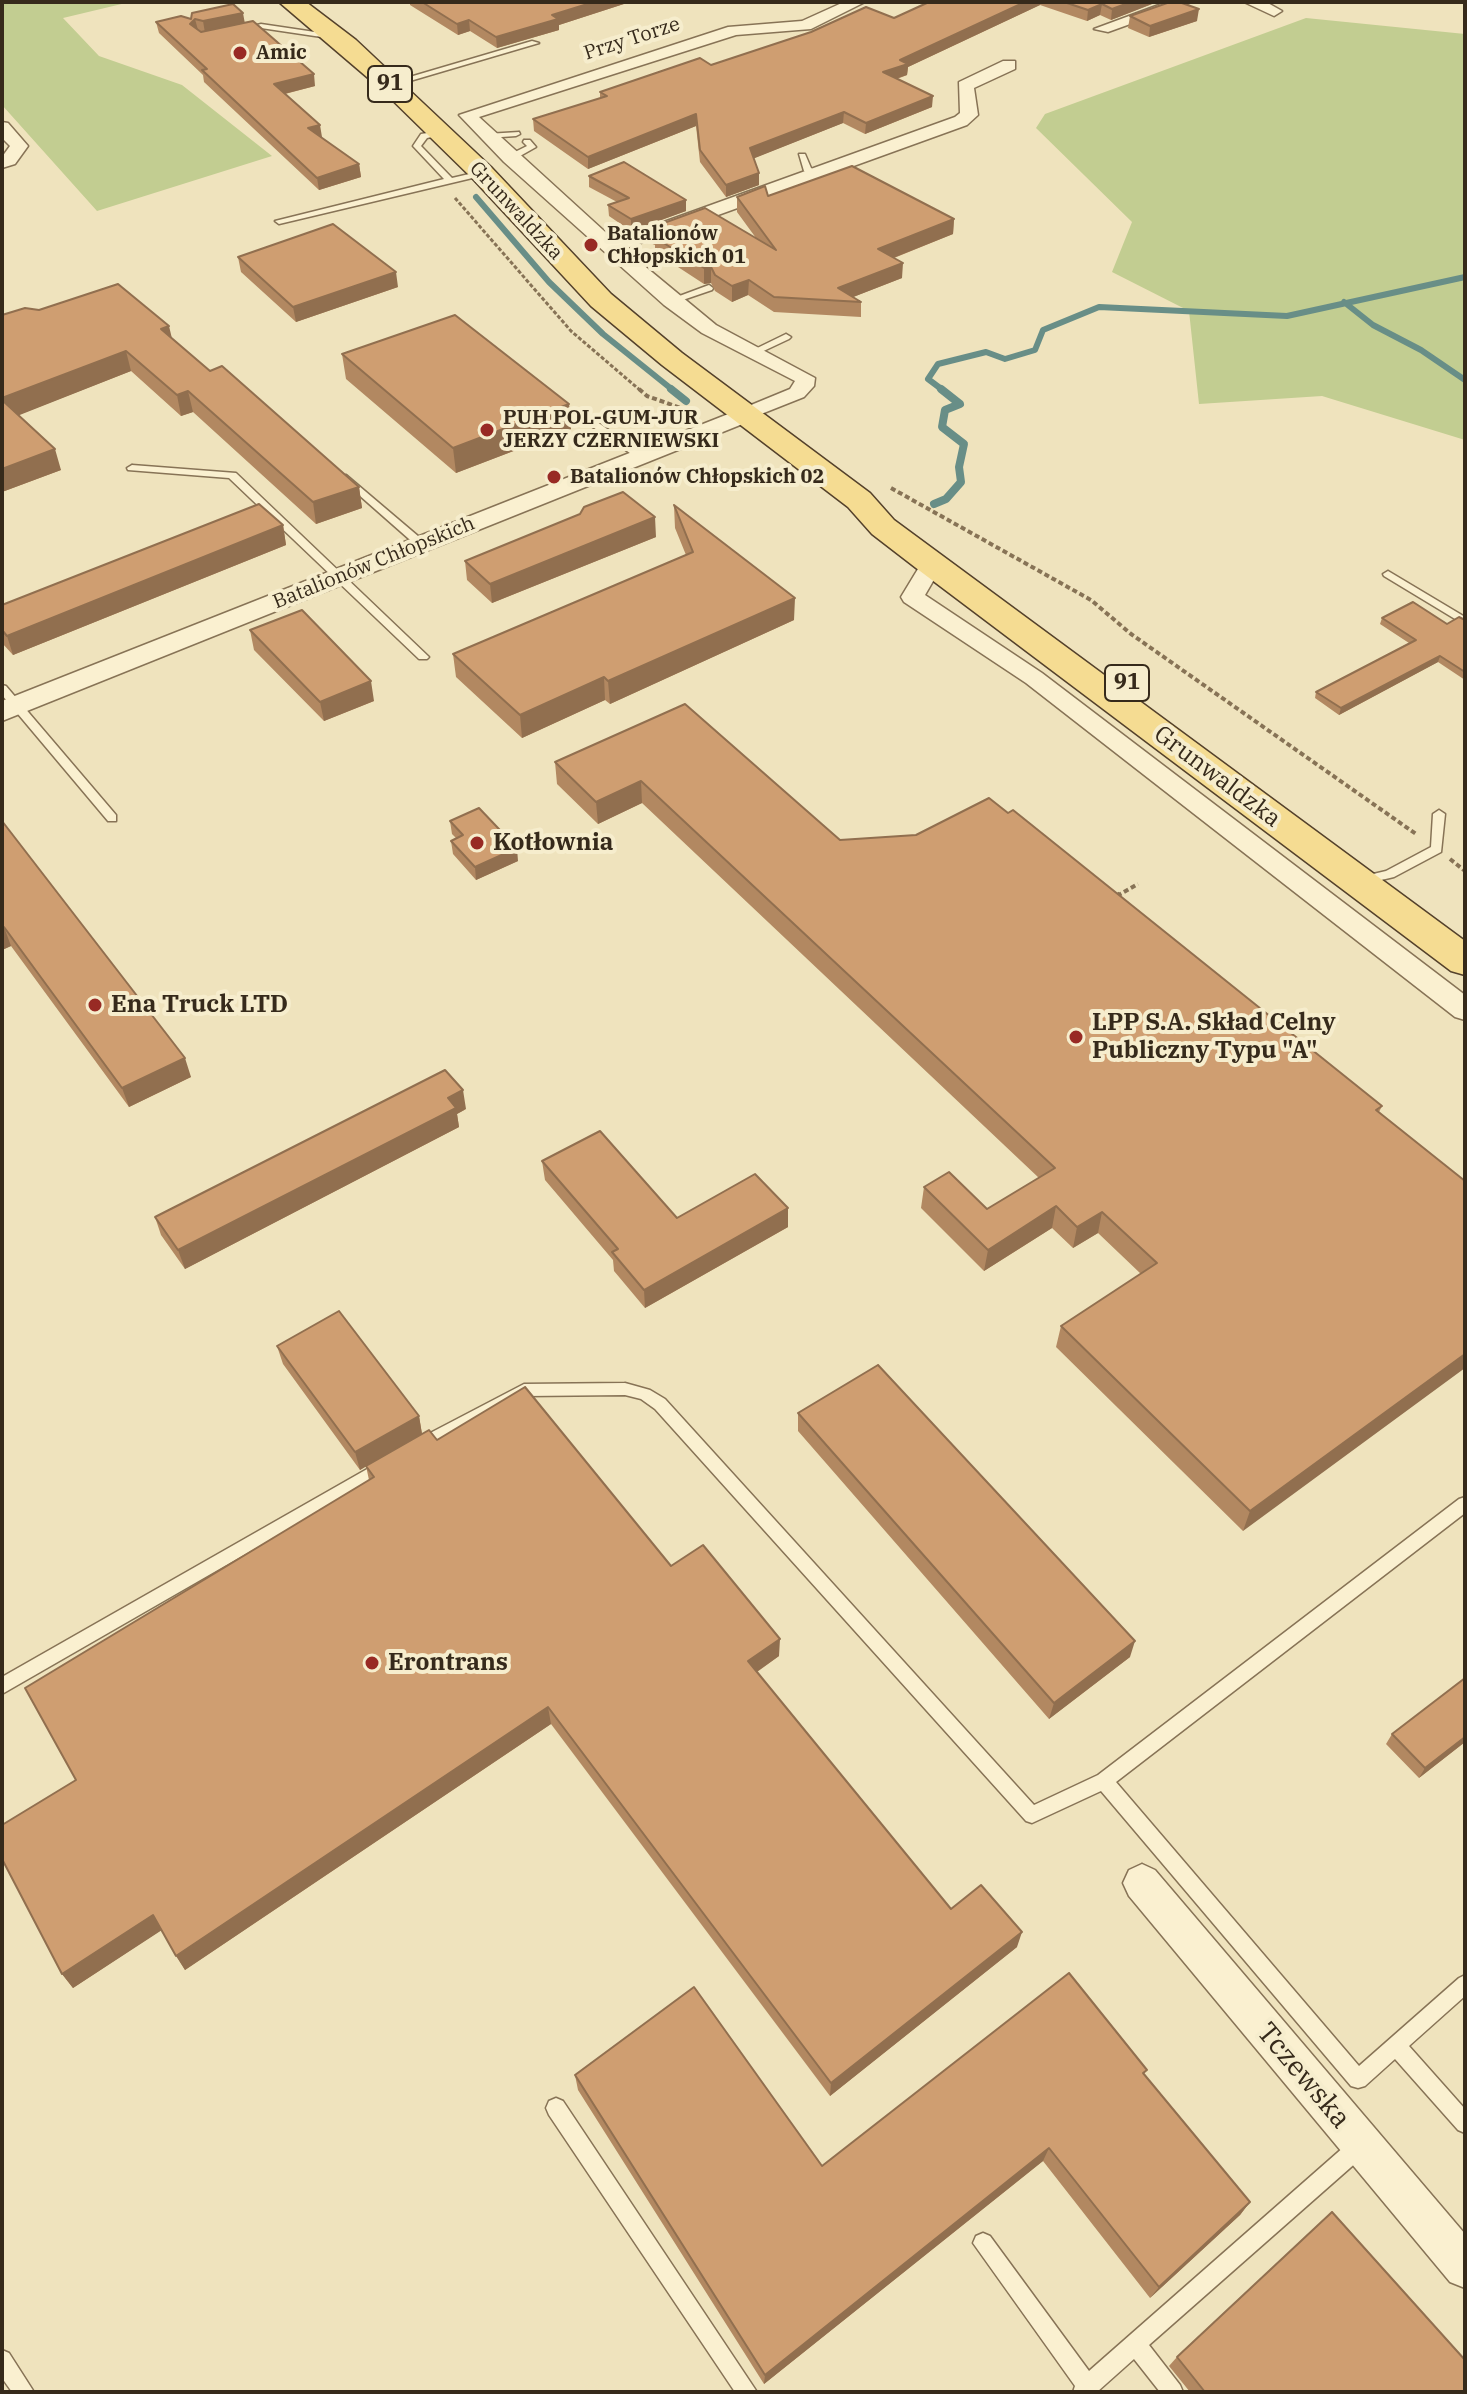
<!DOCTYPE html>
<meta charset="utf-8">
<style>
body{margin:0}
#map{position:relative;width:1467px;height:2394px;overflow:hidden;background:#efe3bd;font-family:"IBM Plex Serif",serif}
canvas{display:block}
.frame{position:absolute;inset:0;border:4px solid #362a1b;pointer-events:none}
</style>
<div id="map">
<canvas width="1467" height="2394"></canvas>
<div class="frame"></div>
</div>
<script>
const context = document.querySelector('canvas').getContext('2d');
context.lineJoin = 'round';
function fill(path, color) { context.fillStyle = color; context.fill(path, 'evenodd'); }
const poly = rows => new Path2D(rows.map(r => 'M' + r).join(''));
function stroke(path, color, width, dash) { context.strokeStyle = color; context.lineWidth = width; context.lineCap = dash ? 'butt' : 'round'; context.setLineDash(dash || []); context.stroke(path); }
function write(font, color, halo, rows, align = 'center') {
  context.font = font + ' "IBM Plex Serif",serif'; context.lineWidth = 8; context.setLineDash([]); context.textBaseline = 'middle'; context.strokeStyle = halo; context.fillStyle = color; for (const [text, x, y, turn = 0] of rows) {
    context.save(); context.translate(x, y); context.rotate((+turn || 0) * Math.PI / 180); context.textAlign = isNaN(turn) ? turn : align; if (halo) context.strokeText(text, 0, 0); context.fillText(text, 0, 0); context.restore();
  }
}
fill(poly([
 [130,2,63,18,99,56,182,85,272,156,97,211,2,105,2,3],
 [1306,18,1465,34,1465,440,1322,396,1199,404,1189,311,1112,272,1132,222,1036,128,1045,114]
]), '#c2cd91');
stroke(poly([
 [476,197,549,282,603,334,674,391],
 [1344,302,1373,325,1421,350,1465,380],
 [944,391,928,379,938,364,986,352,1005,359,1035,350,1043,330,1099,307,1287,316,1465,277]
]), '#688e87', 6);
stroke(poly([
 [671,389,686,401],
 [934,504,946,499,961,482,959,467,964,444,942,427,945,410,960,404,941,389]
]), '#688e87', 8);
const service = poly([
 [261,24,335,35,339,37,335,39,261,28,241,32,237,30,261,24],
 [532,41,539,43,393,86,386,84,532,41],
 [440,131,443,131,443,135,427,138,421,146,452,178,482,171,485,171,485,175,279,224,275,221,444,179,413,146,421,134,440,131],
 [519,132,520,134,516,136,487,138,483,136,487,134,519,132],
 [524,140,530,140,536,147,513,160,507,160,507,156,527,146,523,142,524,140],
 [799,154,805,154,811,168,818,172,818,176,812,176,804,171,799,154],
 [709,285,713,288,712,290,671,304,666,301,709,285],
 [786,334,791,337,789,339,755,355,747,353,786,334],
 [580,414,586,414,645,456,637,458,580,418,580,414],
 [132,465,236,473,429,657,427,659,419,659,229,478,128,470,127,468,132,465],
 [346,475,425,542,425,546,417,546,342,480,342,476,346,475],
 [1388,571,1465,617,1465,625,1384,576,1383,574,1388,571],
 [2,685,6,686,116,815,116,821,108,821,2,695,2,685],
 [1439,810,1445,814,1441,852,1394,877,1360,885,1356,884,1354,881,1356,878,1386,871,1431,847,1433,814,1439,810],
 [625,1383,650,1390,665,1399,1034,1805,1098,1775,1459,1499,1465,1497,1465,1513,1116,1782,1359,2066,1459,1978,1465,1975,1465,1996,1409,2046,1465,2109,1465,2133,1458,2130,1395,2059,1365,2086,1358,2088,1351,2086,1101,1791,1032,1823,1026,1821,655,1409,641,1399,625,1395,526,1396,423,1452,418,1454,413,1452,410,1447,413,1442,524,1384,625,1383],
 [383,1460,388,1462,391,1467,388,1472,2,1694,2,1677,383,1460],
 [556,2098,563,2101,757,2392,735,2392,549,2115,546,2108,549,2101,556,2098],
 [1360,2136,1367,2139,1370,2146,1367,2153,1149,2345,1180,2385,1183,2392,1160,2392,1134,2359,1097,2392,1073,2392,1075,2386,973,2243,976,2236,983,2233,990,2236,1089,2371,1353,2139,1360,2136],
 [2,2350,9,2353,34,2392,12,2392,2,2378,2,2350]
]);
const minor = poly([
 [844,2,865,2,811,29,736,35,479,117,614,240,955,117,960,113,959,82,1003,61,1015,61,1015,69,974,88,978,115,967,125,624,249,716,325,815,378,814,386,804,397,746,420,736,414,739,410,790,389,795,381,702,333,664,305,504,162,459,115,728,27,802,21,844,2],
 [1167,2,1191,2,1108,32,1094,29,1167,2],
 [1244,2,1266,2,1282,11,1274,16,1244,2],
 [2,122,8,123,28,146,15,164,2,168,2,157,10,146,2,138,2,122],
 [932,557,943,564,925,595,1042,673,1465,995,1465,1020,1455,1017,1026,683,904,602,901,597,921,564,932,557],
 [1142,1864,1155,1870,1465,2234,1465,2288,1450,2282,1129,1896,1123,1883,1129,1870,1142,1864]
]);
const tertiary = poly([
 [746,407,758,414,755,419,2,721,2,701,746,407]
]);
const primary = poly([
 [279,2,306,2,356,40,491,167,611,294,682,353,870,493,894,520,1465,941,1465,975,1451,971,920,571,872,534,848,507,662,365,591,306,473,179,381,89,279,2]
]);
stroke(service, '#877356', 3);
stroke(minor, '#877356', 3);
stroke(tertiary, '#877356', 3);
stroke(primary, '#54412b', 3);
stroke(poly([
 [455,198,571,331,641,391]
]), '#877356', 3, [4, 2]);
stroke(poly([
 [639,389,647,396,689,411],
 [891,488,1091,600,1131,634,1416,834],
 [1450,859,1465,871],
 [1117,896,1138,884]
]), '#877356', 4, [5, 3]);
stroke(poly([
 [1115,897,1120,894]
]), '#877356', 5, [6, 4]);
fill(service, '#faf0d0');
fill(minor, '#faf0d0');
fill(tertiary, '#faf0d0');
fill(primary, '#f5dc92');
fill(poly([
 [410,2,630,2,559,25,559,30,497,48,470,31,458,35,410,5],
 [929,2,1152,2,1152,4,1111,20,1100,15,1087,21,1040,5,908,67,907,75,897,79,932,107,865,134,843,123,754,158,759,173,759,185,726,197,700,162,696,126,588,169,534,131,533,119,600,98,600,92,711,65,894,18],
 [192,13,245,22,315,86,285,94,321,137,359,164,361,177,319,190,204,82,203,75,159,33,156,22,191,19],
 [1130,16,1197,21,1149,37,1128,28],
 [589,176,686,200,686,211,631,231,609,216,608,205,617,202,589,187],
 [768,196,954,219,953,234,894,258,902,278,853,297,861,302,861,317,774,312,748,295,732,302,715,291,711,283,704,284,655,252,655,245,650,243,650,228,756,238,737,212,737,197],
 [238,257,398,287,296,322,241,272],
 [2,315,172,338,210,371,359,487,362,508,316,524,193,412,181,416,131,371,18,415,61,470,2,492],
 [342,354,569,404,571,429,456,473,346,379],
 [674,505,794,620,610,704,605,700,522,738,456,677,453,654,686,555,675,528],
 [580,514,656,537,492,603,467,580,465,561],
 [283,525,286,545,13,655,2,643,2,605],
 [1382,618,1447,624,1465,620,1465,680,1438,662,1339,715,1315,698,1316,692,1409,643,1380,624],
 [250,630,374,701,324,721,254,650],
 [685,704,840,840,1382,1106,1379,1112,1465,1181,1243,1531,1056,1347,1061,1326,1141,1274,1098,1233,1073,1248,1052,1228,984,1271,921,1208,924,1187,987,1209,1039,1178,642,803,598,824,557,784,555,762],
 [2,821,191,1077,129,1107,11,946,2,950],
 [450,821,518,861,476,880,453,854,451,841,456,838,452,834],
 [466,1109,457,1114,459,1127,185,1269,161,1235,155,1217],
 [542,1161,677,1218,788,1208,788,1227,645,1308,614,1271,613,1260,545,1180],
 [277,1346,419,1416,422,1434,437,1440,671,1566,779,1656,757,1672,951,1909,1017,1947,830,2096,551,1724,185,1970,161,1930,73,1988,62,1974,76,1780,369,1480,366,1466,360,1470,283,1364],
 [798,1413,1130,1657,1049,1719,798,1431],
 [1465,1678,1465,1742,1419,1778,1386,1744,1392,1734],
 [1147,2070,1144,2074,1250,2202,1240,2215,1150,2298,1043,2161,764,2384,578,2090,575,2075,822,2166],
 [1465,2356,1465,2392,1190,2392,1169,2366,1177,2357,1463,2358]
]), '#b28861');
fill(poly([
 [594,2,630,2,559,25,559,30,497,48,496,37,552,15],
 [1025,2,1040,2,1040,5,908,67,907,75,883,83,883,72,900,60],
 [1131,2,1152,2,1152,4,1111,20,1112,9],
 [1102,4,1100,15,1087,21,1088,10],
 [1199,9,1197,21,1149,37,1150,26],
 [243,13,245,24,205,33,203,21],
 [195,19,198,30,190,24],
 [469,20,470,31,458,35,457,24],
 [314,74,315,86,276,96,274,84],
 [933,96,932,107,865,134,866,123],
 [844,112,843,123,750,160,750,148],
 [696,114,696,126,588,169,588,157],
 [320,125,322,137,310,140,308,128],
 [359,164,361,177,319,190,317,178],
 [759,173,759,185,726,197,726,185],
 [686,200,686,211,631,231,631,219],
 [954,219,953,234,878,264,878,249],
 [903,263,902,278,843,301,838,288],
 [711,267,711,283,704,284,704,268],
 [396,272,398,287,296,322,293,307],
 [749,280,748,295,732,302,732,286],
 [169,326,174,347,161,329],
 [126,351,131,371,7,420,2,404,2,398],
 [188,391,193,412,181,416,177,395],
 [569,404,571,429,456,473,453,448],
 [55,449,61,470,2,492,2,469],
 [359,487,362,508,316,524,313,502],
 [655,517,656,537,492,603,490,584],
 [283,525,286,545,13,655,7,636],
 [795,598,794,620,610,704,608,681],
 [1440,656,1438,662,1339,715,1341,708],
 [604,677,605,700,522,738,520,715],
 [371,681,374,701,324,721,320,702],
 [641,781,642,803,598,824,596,802],
 [517,848,518,861,476,880,475,867],
 [2,927,4,927,11,946,2,950],
 [185,1058,191,1077,129,1107,122,1088],
 [463,1090,466,1109,457,1114,459,1127,185,1269,178,1250],
 [1056,1206,1052,1228,984,1271,988,1250],
 [788,1208,788,1227,645,1308,644,1290],
 [1102,1212,1098,1233,1073,1248,1077,1227],
 [1465,1354,1465,1368,1243,1531,1250,1511],
 [419,1416,422,1434,360,1470,355,1452],
 [780,1639,779,1656,748,1678,748,1661],
 [1135,1641,1130,1657,1049,1719,1054,1703],
 [548,1707,551,1724,185,1970,176,1956],
 [1465,1737,1465,1742,1419,1778,1425,1768],
 [153,1915,162,1930,73,1988,62,1974],
 [1022,1932,1017,1947,830,2096,831,2083],
 [1049,2148,1043,2161,764,2384,765,2375],
 [1250,2202,1240,2215,1150,2298,1159,2287]
]), '#916f4f');
const building = poly([
 [422,2,594,2,552,15,558,19,496,37,469,20,457,24,422,2],
 [929,2,1025,2,900,60,908,64,883,72,933,96,866,123,844,112,750,148,759,173,726,185,700,150,696,114,588,157,533,119,607,96,600,92,700,58,711,65,811,32,866,7,894,18,929,2],
 [1064,2,1131,2,1112,9,1102,4,1088,10,1064,2],
 [1170,2,1179,2,1199,9,1150,26,1130,16,1170,2],
 [233,4,243,13,203,21,195,19,190,24,201,32,253,21,314,74,274,84,320,125,308,128,359,164,317,178,202,70,207,69,156,22,181,16,191,19,192,13,233,4],
 [624,162,686,200,631,219,608,205,629,198,589,176,624,162],
 [852,166,954,219,878,249,903,263,838,288,861,302,774,297,749,280,732,286,715,275,711,267,704,268,654,237,661,234,650,228,705,208,776,250,737,197,765,186,768,196,852,166],
 [333,224,396,272,293,307,238,257,333,224],
 [118,284,169,326,161,329,210,371,222,366,359,487,313,502,188,391,177,395,126,351,2,398,2,315,25,308,39,310,118,284],
 [455,315,569,404,453,448,342,354,455,315],
 [2,400,55,449,2,469,2,400],
 [623,492,655,517,490,584,465,561,580,514,584,507,623,492],
 [259,504,283,525,7,636,2,630,2,605,259,504],
 [674,505,795,598,608,681,604,677,520,715,453,654,693,552,674,505],
 [1413,602,1447,624,1459,617,1465,620,1465,672,1440,656,1341,708,1316,692,1416,640,1382,618,1413,602],
 [302,610,371,681,320,702,250,630,302,610],
 [685,704,840,840,916,835,989,798,1008,813,1013,810,1382,1106,1376,1110,1465,1181,1465,1354,1250,1511,1061,1326,1157,1263,1102,1212,1077,1227,1056,1206,988,1250,924,1187,949,1172,987,1209,1055,1168,641,781,596,802,555,762,685,704],
 [479,808,517,848,475,867,451,841,463,835,450,821,479,808],
 [2,821,185,1058,122,1088,4,927,2,927,2,821],
 [445,1070,463,1090,448,1098,456,1108,178,1250,155,1217,445,1070],
 [600,1131,677,1218,755,1174,788,1208,644,1290,612,1252,618,1249,542,1161,600,1131],
 [339,1311,419,1416,355,1452,277,1346,339,1311],
 [878,1365,1135,1641,1054,1703,798,1413,878,1365],
 [525,1387,671,1566,703,1545,780,1639,748,1661,951,1909,981,1885,1022,1932,831,2083,548,1707,176,1956,153,1915,62,1974,2,1859,2,1825,76,1780,25,1688,374,1477,366,1466,429,1430,437,1440,525,1387],
 [1465,1678,1465,1737,1425,1768,1392,1734,1465,1678],
 [1069,1973,1147,2070,1143,2073,1250,2202,1159,2287,1049,2148,765,2375,575,2075,694,1987,822,2166,1069,1973],
 [1332,2212,1465,2360,1465,2392,1205,2392,1177,2357,1332,2212]
]);
fill(building, '#cf9e71');
stroke(building, '#916f4f', 2);
for (const [x, y, r, color] of [
 [240,53,8,"#982a24"],
 [591,245,8,"#982a24"],
 [487,430,8,"#982a24"],
 [554,477,8,"#982a24"],
 [477,843,8,"#982a24"],
 [95,1005,8,"#982a24"],
 [1076,1037,8,"#982a24"],
 [372,1663,8,"#982a24"]
]) { const dot = new Path2D(); dot.arc(x, y, r, 0, 2 * Math.PI); context.fillStyle = color; context.fill(dot); stroke(dot, '#f6edcd', 3); }
write('20px', '#362a1b', '#f6edcd', [
 ["Przy Torze",632,39,-18],
 ["Grunwaldzka",516,211,47],
 ["Batalionów Chłopskich",374,563,-22]
]);
write('bold 20px', '#362a1b', '#f6edcd', [
 ["Amic",256,53],
 ["Batalionów",607,234],
 ["Chłopskich 01",607,257],
 ["PUH POL-GUM-JUR",503,418],
 ["JERZY CZERNIEWSKI",503,441],
 ["Batalionów Chłopskich 02",570,477]
], 'left');
for (const [x, y, w] of [
 [390,84,44],
 [1127,683,44]
]) { const box = new Path2D(); box.roundRect(x - w / 2, y - 18, w, 36, 6); context.fillStyle = '#f6edcd'; context.fill(box); stroke(box, '#362a1b', 2); }
write('bold 22px', '#362a1b', null, [
 ["91",390,84],
 ["91",1127,683]
]);
write('24px', '#362a1b', '#f6edcd', [
 ["Grunwaldzka",1217,777,37]
]);
write('bold 24px', '#362a1b', '#f6edcd', [
 ["Kotłownia",493,843],
 ["Ena Truck LTD",111,1005],
 ["LPP S.A. Skład Celny",1092,1023],
 ["Publiczny Typu \"A\"",1092,1051],
 ["Erontrans",388,1663]
], 'left');
write('28px', '#362a1b', '#f6edcd', [
 ["Tczewska",1303,2076,50]
]);
</script>
